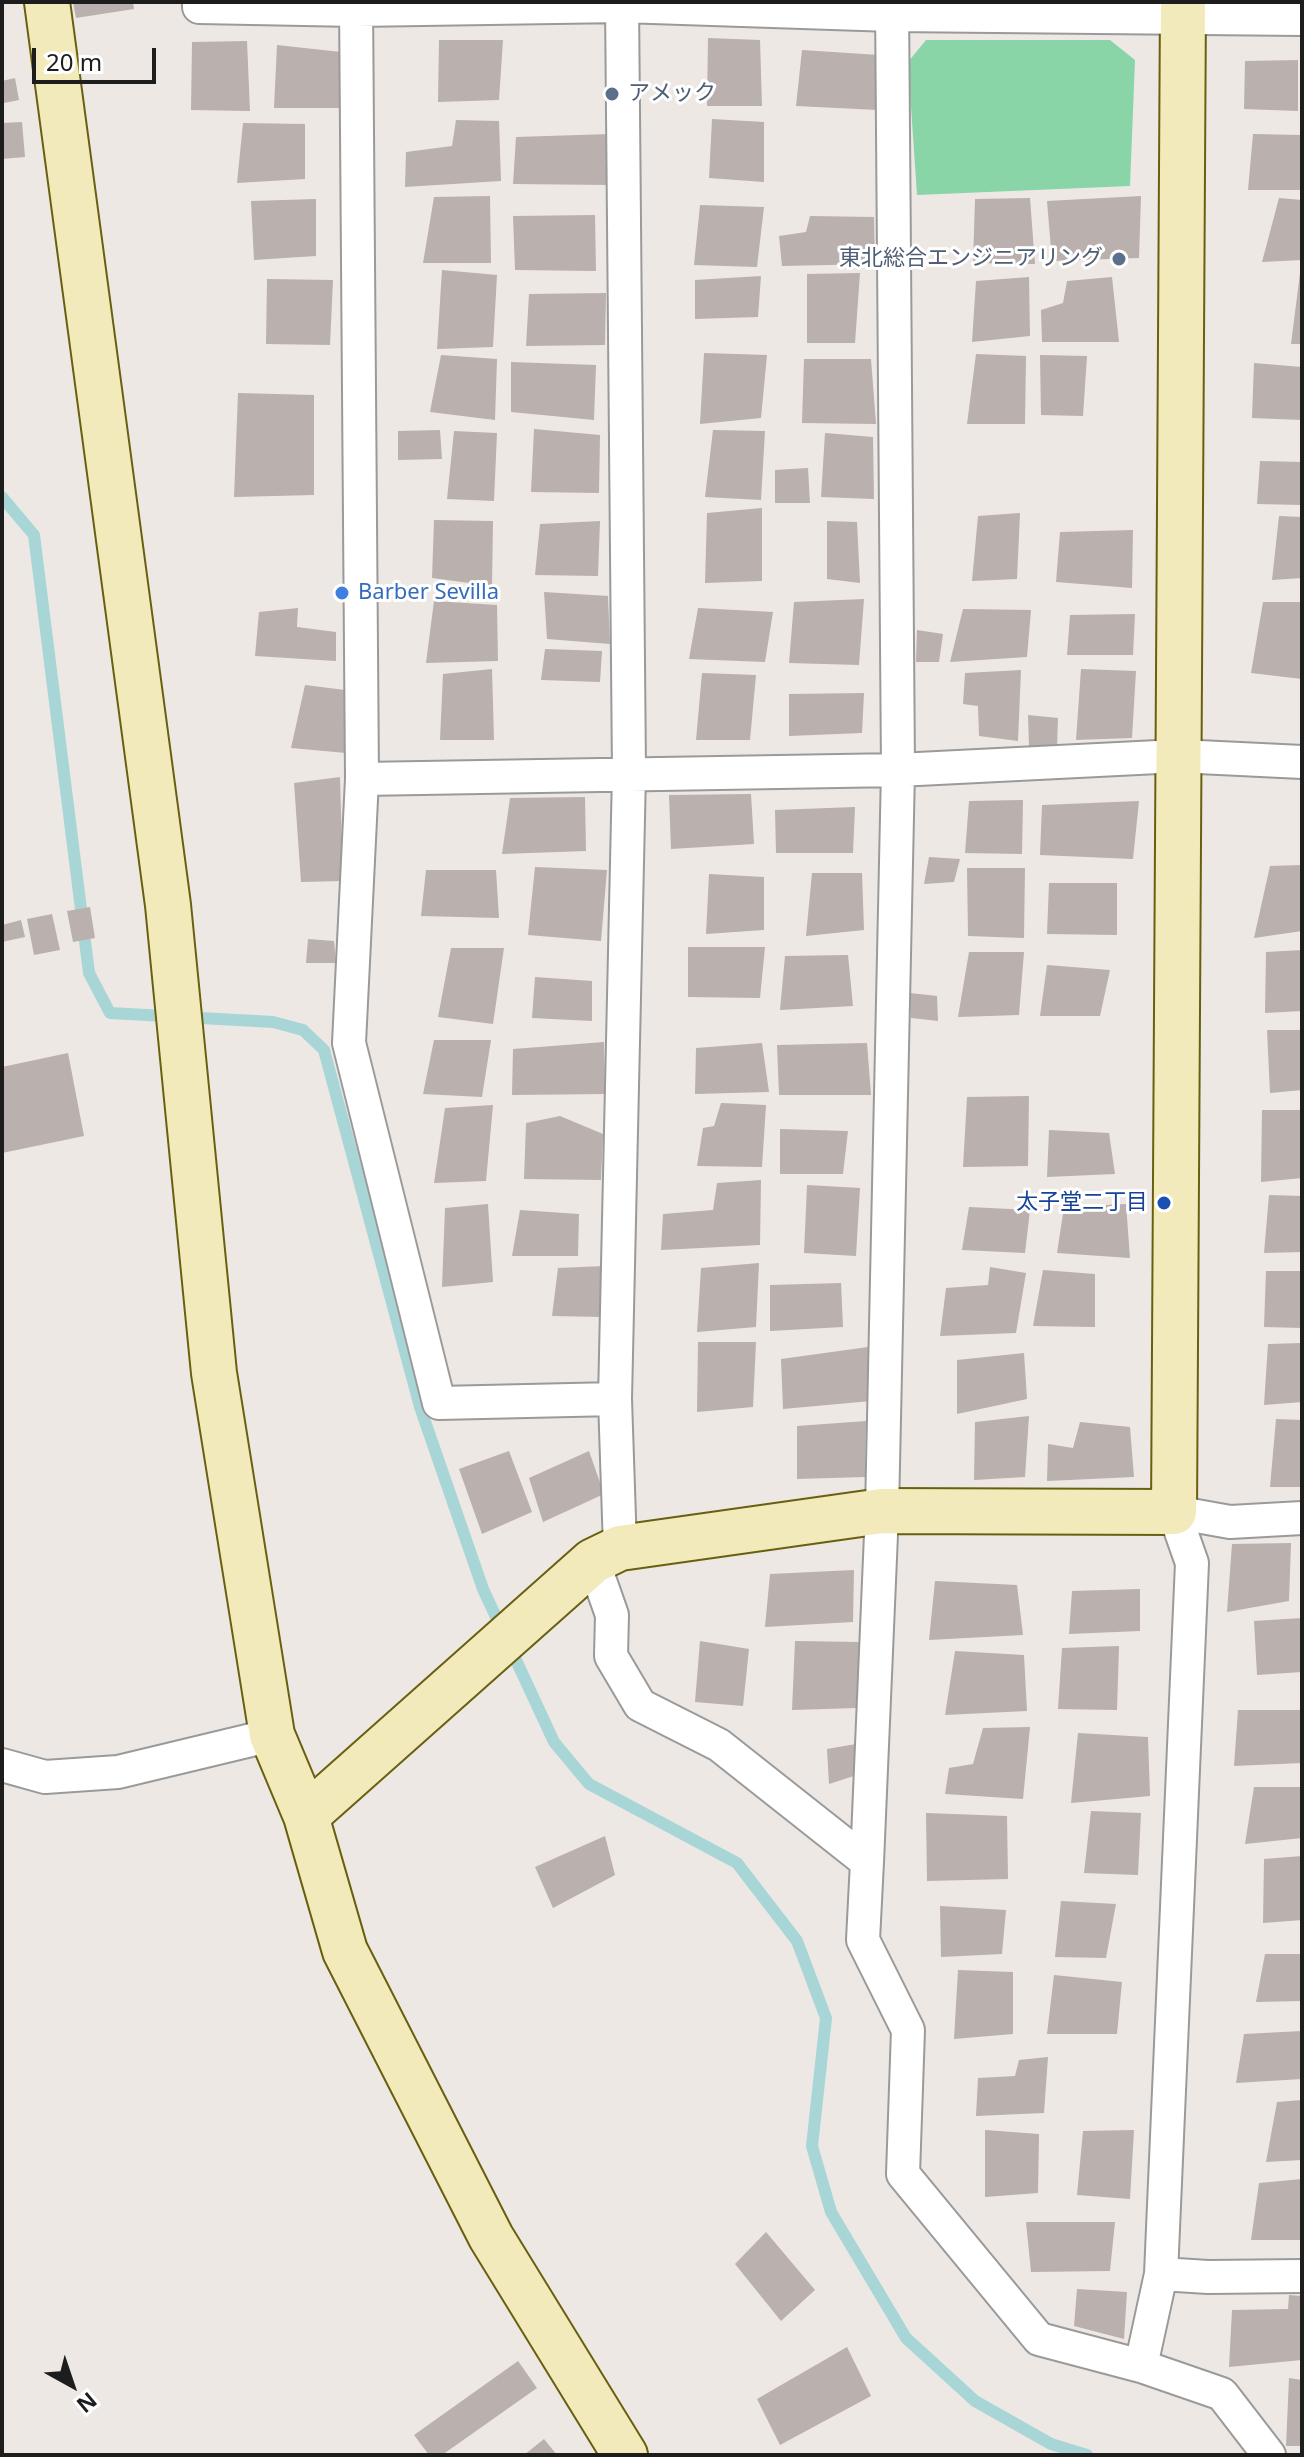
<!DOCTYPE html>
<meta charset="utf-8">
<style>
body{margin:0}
#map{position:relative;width:1304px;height:2457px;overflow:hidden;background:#ede8e4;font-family:"Noto Sans",sans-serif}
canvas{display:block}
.frame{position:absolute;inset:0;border:4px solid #1d1d1d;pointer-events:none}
.north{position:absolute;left:32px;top:2345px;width:80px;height:80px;-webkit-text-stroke:6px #fff;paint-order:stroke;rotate:140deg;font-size:22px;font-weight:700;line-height:32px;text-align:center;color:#1d1d1d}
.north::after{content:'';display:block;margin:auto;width:28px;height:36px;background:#1d1d1d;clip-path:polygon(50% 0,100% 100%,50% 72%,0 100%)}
.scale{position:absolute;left:32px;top:48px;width:124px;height:36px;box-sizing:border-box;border:4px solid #1d1d1d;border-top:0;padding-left:10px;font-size:24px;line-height:28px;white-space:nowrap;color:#1d1d1d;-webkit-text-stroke:6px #fff;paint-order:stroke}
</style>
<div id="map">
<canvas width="1304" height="2457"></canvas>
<div class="frame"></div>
<div class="north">N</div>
<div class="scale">20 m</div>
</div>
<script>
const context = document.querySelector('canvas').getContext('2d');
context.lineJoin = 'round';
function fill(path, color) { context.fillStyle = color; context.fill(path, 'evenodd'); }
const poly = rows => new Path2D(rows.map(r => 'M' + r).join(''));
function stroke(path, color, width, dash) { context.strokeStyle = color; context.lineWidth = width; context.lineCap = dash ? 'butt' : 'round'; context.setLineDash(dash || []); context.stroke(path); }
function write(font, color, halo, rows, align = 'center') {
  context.font = font + ' "Noto Sans","Noto Sans JP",sans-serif'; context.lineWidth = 6; context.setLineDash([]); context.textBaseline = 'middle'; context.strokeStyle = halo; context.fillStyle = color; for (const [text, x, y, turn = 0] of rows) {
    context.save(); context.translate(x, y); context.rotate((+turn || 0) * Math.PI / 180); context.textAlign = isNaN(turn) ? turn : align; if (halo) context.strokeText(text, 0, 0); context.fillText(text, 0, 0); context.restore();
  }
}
fill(poly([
 [926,40,1110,40,1135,60,1130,186,917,195,908,62]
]), '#89d5a8');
stroke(poly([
 [2,497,34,535,89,973,110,1013,273,1022,303,1030,324,1050,420,1407,483,1589,554,1742,589,1784,737,1863,797,1941,826,2018,812,2146,831,2212,906,2338,975,2401,1051,2444,1087,2455]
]), '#a8d6d7', 12);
fill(poly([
 [73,2,133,2,134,9,76,18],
 [708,38,760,40,762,106,707,106],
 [439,40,503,40,499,100,438,102],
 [247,41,250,111,191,110,192,42],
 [277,45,341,52,340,108,274,108],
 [802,50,879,55,878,110,796,106],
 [1298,60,1298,111,1244,109,1245,61],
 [15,78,19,100,4,103,2,81],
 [712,119,764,122,764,182,709,178],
 [456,120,499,121,501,181,405,187,406,152,452,146],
 [22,122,25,157,2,159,2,123],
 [243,123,305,124,305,179,237,183],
 [610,134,611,185,513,184,516,137],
 [1253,134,1302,135,1302,190,1248,190],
 [490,196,491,263,423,263,434,197],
 [1141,196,1139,258,1052,261,1047,201],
 [1030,198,1035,264,973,263,975,199],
 [1279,198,1302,200,1302,260,1262,262],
 [316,199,316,256,254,260,251,201],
 [700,205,764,207,757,267,694,265],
 [595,215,596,271,515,270,513,216],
 [810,216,874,217,875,264,782,266,779,236,806,232],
 [442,270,497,275,493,347,437,349],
 [860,273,855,343,807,343,807,274],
 [1300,273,1302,344,1291,344],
 [761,276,758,317,695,319,695,280],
 [1029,277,1030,336,972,342,976,281],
 [1112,277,1119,342,1042,342,1041,310,1063,303,1067,281],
 [267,279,333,280,330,345,266,344],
 [606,293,605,345,526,346,529,294],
 [704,353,767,355,761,418,700,424],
 [976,354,1026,356,1025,424,967,424],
 [441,355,497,359,495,420,430,412],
 [1040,355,1087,356,1083,416,1041,415],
 [804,359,871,359,876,424,802,423],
 [511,362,596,365,594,420,511,412],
 [1254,363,1302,367,1302,420,1252,418],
 [238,393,314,395,314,495,234,497],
 [534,429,600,435,599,493,531,492],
 [440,430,442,459,398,460,398,431],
 [713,430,765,431,761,500,705,497],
 [454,431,497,433,494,501,447,499],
 [825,433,873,437,874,499,821,497],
 [1260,461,1302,462,1302,505,1257,504],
 [808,468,810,503,775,503,775,470],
 [762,508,762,581,705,583,707,513],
 [1020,513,1017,579,972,581,978,516],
 [1279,516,1302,517,1302,578,1272,580],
 [434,520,493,521,492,586,432,578],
 [600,521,598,576,535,575,540,524],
 [827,521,857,522,860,583,827,579],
 [1133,530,1132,588,1056,582,1060,532],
 [544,592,608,596,610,644,547,639],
 [864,599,859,665,789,663,794,602],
 [434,601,497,605,498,661,426,663],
 [1263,602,1302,602,1302,679,1251,673],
 [298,608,297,627,336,632,336,661,255,656,259,612],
 [698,608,773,612,765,662,689,659],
 [963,609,1031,610,1027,657,950,662],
 [1135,614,1133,655,1067,655,1070,615],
 [917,630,943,634,939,662,916,662],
 [545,649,602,651,600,682,541,680],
 [492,669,494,740,440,740,443,674],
 [1081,669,1136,671,1132,738,1076,740],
 [1021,670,1018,741,979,736,978,706,963,704,965,673],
 [702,673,756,675,750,740,696,740],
 [305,685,345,690,346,753,291,748],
 [864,693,862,733,789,736,789,694],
 [1028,715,1058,718,1057,747,1029,746],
 [340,777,343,881,301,882,294,783],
 [751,794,754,844,671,849,669,795],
 [585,797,586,851,502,854,510,798],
 [1023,800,1022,854,965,853,969,801],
 [1139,801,1133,859,1040,855,1042,805],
 [855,807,853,853,776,853,775,810],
 [929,857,960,859,954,882,924,884],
 [1302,865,1302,931,1254,938,1270,866],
 [535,867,607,870,601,941,528,935],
 [967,868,1025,868,1024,938,968,936],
 [426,870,496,870,499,918,421,916],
 [812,873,862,873,864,930,806,936],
 [709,874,764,877,764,930,706,934],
 [1049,883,1117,883,1117,935,1047,934],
 [90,907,95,938,73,942,67,911],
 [52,914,60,950,34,955,27,919],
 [21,920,25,937,2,942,2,925],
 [308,939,334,941,336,963,306,963],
 [688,947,765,947,760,998,688,997],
 [451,948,504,948,493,1024,438,1017],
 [1302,950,1302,1011,1265,1013,1266,952],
 [969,952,1024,952,1019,1015,958,1017],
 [848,955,853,1006,780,1010,785,956],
 [1047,965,1110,970,1100,1016,1040,1016],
 [535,977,592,981,592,1021,532,1018],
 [910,993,937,996,938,1021,911,1018],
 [1267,1030,1302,1030,1302,1090,1270,1093],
 [434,1040,491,1040,482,1097,423,1094],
 [604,1042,605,1094,512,1095,513,1049],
 [762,1043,769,1092,695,1094,696,1048],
 [867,1043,871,1095,779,1095,777,1045],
 [68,1053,84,1136,2,1153,2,1067],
 [1029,1096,1028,1166,963,1167,967,1097],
 [721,1103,766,1105,762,1167,697,1166,703,1128,714,1126],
 [493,1105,486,1181,434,1183,445,1108],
 [1262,1110,1302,1110,1302,1178,1261,1182],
 [560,1116,603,1134,601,1180,524,1179,526,1123],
 [780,1129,848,1131,843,1174,780,1174],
 [1049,1130,1109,1133,1115,1174,1047,1177],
 [761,1180,760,1245,661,1250,663,1214,713,1210,717,1183],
 [807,1185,860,1188,856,1256,804,1253],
 [1269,1195,1302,1196,1302,1252,1264,1253],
 [488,1204,493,1282,442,1287,445,1208],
 [1126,1204,1130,1258,1057,1253,1064,1207],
 [969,1207,1030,1210,1025,1253,962,1250],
 [520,1210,579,1214,578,1256,512,1256],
 [759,1263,756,1327,697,1332,701,1268],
 [604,1266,602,1317,552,1316,558,1268],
 [990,1267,1026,1273,1016,1333,940,1336,946,1288,988,1285],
 [1043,1270,1095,1274,1095,1327,1033,1326],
 [1266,1271,1302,1271,1302,1328,1264,1327],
 [841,1283,843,1327,770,1331,770,1285],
 [698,1342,756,1342,753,1407,697,1412],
 [1302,1343,1302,1402,1264,1405,1268,1344],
 [868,1347,871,1401,783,1409,781,1359],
 [1024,1353,1027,1399,957,1414,957,1360],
 [1029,1416,1025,1477,974,1480,975,1422],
 [1276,1419,1302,1420,1302,1487,1270,1487],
 [866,1421,865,1477,797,1479,797,1426],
 [1080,1422,1130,1427,1134,1477,1047,1481,1048,1444,1073,1448],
 [509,1451,532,1512,482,1534,459,1469],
 [589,1451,604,1494,543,1522,529,1478],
 [1291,1543,1289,1601,1227,1612,1232,1544],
 [854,1570,853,1622,765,1627,770,1574],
 [935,1581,1017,1585,1023,1635,929,1640],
 [1140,1589,1140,1631,1069,1634,1072,1591],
 [1302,1618,1302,1672,1257,1675,1254,1621],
 [700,1641,749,1649,743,1706,695,1702],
 [795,1641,861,1642,857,1708,792,1710],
 [1119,1646,1117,1710,1058,1709,1062,1648],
 [955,1651,1024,1655,1027,1711,945,1715],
 [1238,1710,1302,1710,1302,1763,1234,1766],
 [1030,1727,1023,1799,945,1794,949,1768,973,1764,983,1728],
 [1078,1733,1148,1737,1150,1796,1071,1803],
 [856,1744,857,1775,829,1784,827,1749],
 [1254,1787,1302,1787,1302,1838,1245,1844],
 [1091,1811,1141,1813,1138,1875,1084,1873],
 [926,1813,1007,1816,1008,1879,927,1881],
 [605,1836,615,1875,553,1908,535,1867],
 [1302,1856,1302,1920,1263,1923,1264,1859],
 [1061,1901,1116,1904,1106,1958,1055,1957],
 [940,1906,1006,1910,1002,1954,941,1957],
 [1265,1954,1302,1954,1302,2001,1256,2002],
 [958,1970,1013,1972,1013,2034,954,2039],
 [1054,1975,1122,1982,1117,2034,1047,2034],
 [1302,2031,1302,2079,1236,2083,1244,2034],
 [1048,2057,1044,2113,976,2116,978,2078,1015,2076,1019,2060],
 [1302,2100,1302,2160,1266,2162,1277,2102],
 [985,2130,1039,2134,1038,2193,985,2197],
 [1134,2130,1130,2199,1077,2195,1083,2131],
 [1302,2179,1302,2240,1251,2240,1259,2183],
 [1026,2222,1115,2222,1110,2271,1031,2272],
 [766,2232,815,2290,781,2321,735,2264],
 [1077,2289,1127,2292,1124,2339,1074,2326],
 [1289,2295,1302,2296,1302,2360,1229,2367,1232,2310,1288,2309],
 [847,2347,871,2396,780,2445,757,2399],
 [518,2361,537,2388,442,2455,429,2455,414,2435],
 [1289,2378,1302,2380,1302,2446,1286,2446],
 [544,2439,557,2455,524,2455]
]), '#bab0ad');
const street = poly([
 [199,2,199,7,356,10,622,6,892,15,1302,19],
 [356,2,362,779,349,1043,439,1403,615,1399],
 [362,779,898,770,1178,756,1302,762],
 [1174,1512,1230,1522,1302,1518],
 [620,1548,615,1399,629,773,622,2],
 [593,1561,612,1615,611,1656,640,1705,719,1745,867,1862,863,1940,908,2030,903,2174,1039,2339,1141,2366,1161,2274,1192,1563,1174,1512],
 [2,1765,45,1777,118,1772,272,1735],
 [867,1862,882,1511,898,770,892,2],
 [1161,2274,1208,2277,1302,2276],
 [1141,2366,1222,2394,1269,2455]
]);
const secondary = poly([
 [47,2,168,905,214,1373,272,1735,306,1816,345,1951,491,2237,625,2455],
 [306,1816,593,1561,620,1548,882,1511,1174,1512,1183,2]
]);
stroke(street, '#9a9a9a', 36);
stroke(secondary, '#69600f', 48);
stroke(street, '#fff', 32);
stroke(secondary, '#f3eabc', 44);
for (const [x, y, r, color] of [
 [612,94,8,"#5c6f8a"],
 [1119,259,8,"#5c6f8a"],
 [342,593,8,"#3f7fe0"],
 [1164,1203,8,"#1a4fb4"]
]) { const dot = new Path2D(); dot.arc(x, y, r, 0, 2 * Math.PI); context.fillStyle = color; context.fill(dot); stroke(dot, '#fff', 3); }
write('22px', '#4e5e75', '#fff', [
 ["アメック",628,94],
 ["東北総合エンジニアリング",1103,259,"right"]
], 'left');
write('22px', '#366cbe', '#fff', [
 ["Barber Sevilla",358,593]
], 'left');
write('22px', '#164399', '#fff', [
 ["太子堂二丁目",1148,1203]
], 'right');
</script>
